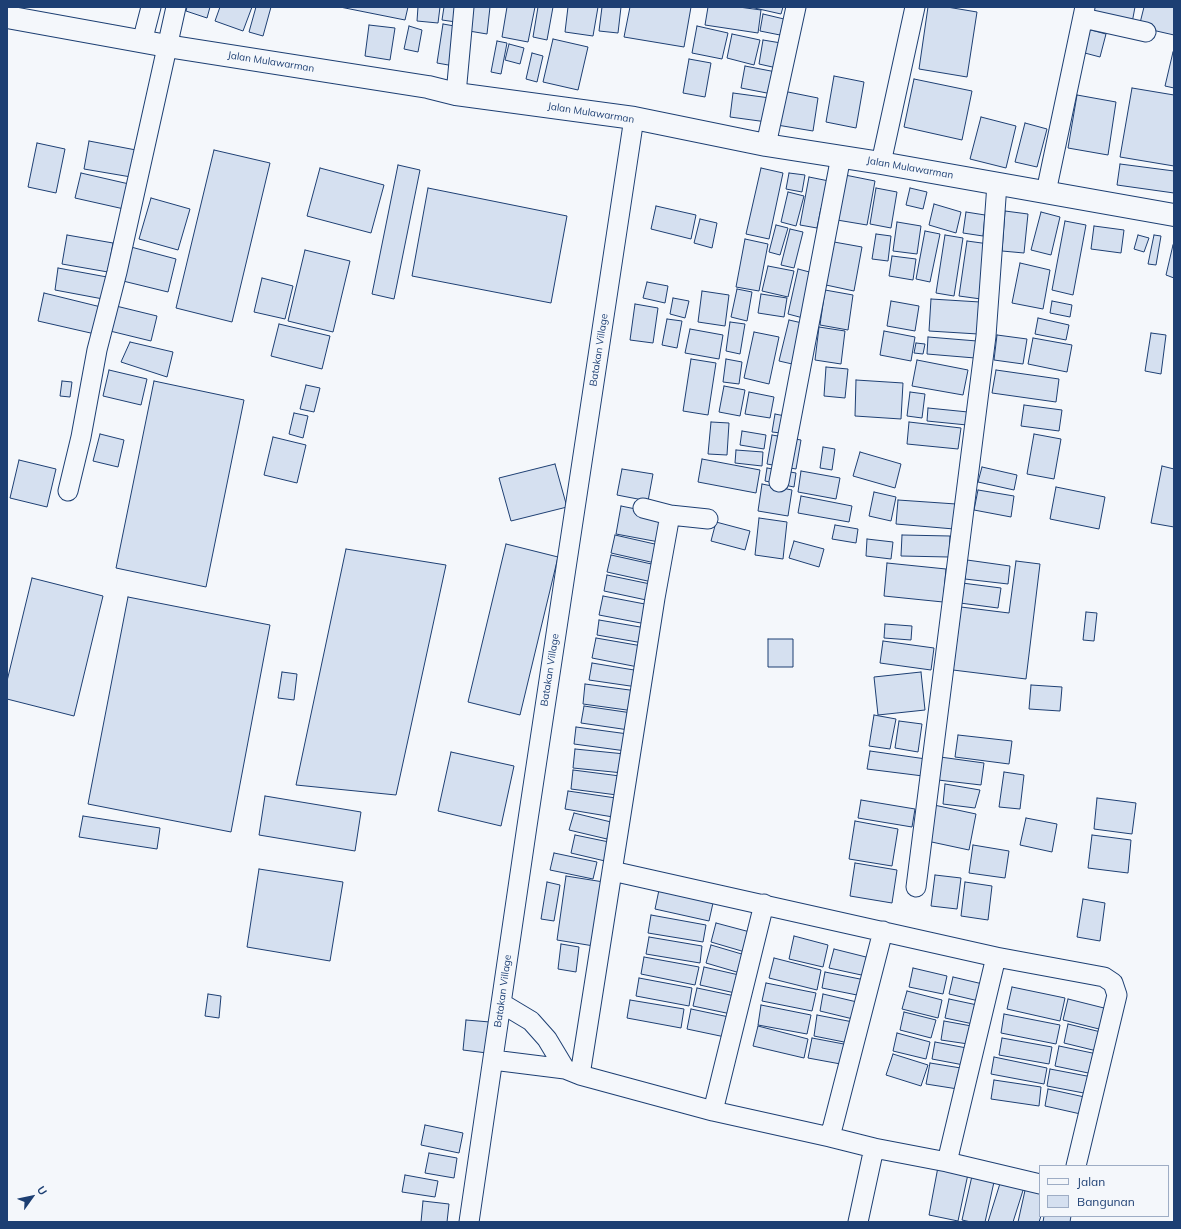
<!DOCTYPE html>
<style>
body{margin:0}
#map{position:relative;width:1181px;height:1229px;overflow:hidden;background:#f4f7fb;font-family:Mulish,sans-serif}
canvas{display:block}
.frame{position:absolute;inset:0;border:8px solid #1d3f73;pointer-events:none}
.legend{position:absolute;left:1039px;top:1165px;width:130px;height:52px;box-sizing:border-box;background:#f4f7fb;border:1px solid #9eadc5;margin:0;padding:5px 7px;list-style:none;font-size:12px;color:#1d3f73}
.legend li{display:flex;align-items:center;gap:8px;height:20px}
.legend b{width:20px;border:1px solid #9eadc5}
.north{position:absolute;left:12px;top:1177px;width:40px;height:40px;-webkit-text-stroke:3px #f4f7fb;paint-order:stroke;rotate:57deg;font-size:11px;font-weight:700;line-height:16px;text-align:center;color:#1d3f73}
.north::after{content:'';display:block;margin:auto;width:14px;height:18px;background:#1d3f73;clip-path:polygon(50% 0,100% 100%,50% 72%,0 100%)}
</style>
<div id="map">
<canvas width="1181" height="1229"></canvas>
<div class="frame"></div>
<ul class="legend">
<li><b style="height:5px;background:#f4f7fb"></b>Jalan</li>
<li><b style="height:11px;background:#d5e0f0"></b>Bangunan</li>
</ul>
<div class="north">U</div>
</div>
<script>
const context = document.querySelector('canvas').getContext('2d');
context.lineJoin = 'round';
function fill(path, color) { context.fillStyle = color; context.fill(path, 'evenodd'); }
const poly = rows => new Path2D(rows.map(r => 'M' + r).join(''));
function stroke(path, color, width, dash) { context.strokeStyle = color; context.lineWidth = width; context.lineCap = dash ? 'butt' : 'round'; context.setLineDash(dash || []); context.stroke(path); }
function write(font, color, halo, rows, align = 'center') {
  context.font = font + ' Mulish,sans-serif'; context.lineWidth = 3; context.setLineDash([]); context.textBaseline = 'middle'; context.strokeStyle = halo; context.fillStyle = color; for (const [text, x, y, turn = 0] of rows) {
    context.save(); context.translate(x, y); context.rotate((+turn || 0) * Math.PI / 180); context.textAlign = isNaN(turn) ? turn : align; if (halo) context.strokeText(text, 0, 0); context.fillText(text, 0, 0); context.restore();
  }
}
const building = poly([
 [187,7,210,7,207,18,186,11,187,7],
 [220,7,252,7,243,31,215,21,220,7],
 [256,7,271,7,263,36,249,32,256,7],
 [340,7,408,7,405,20,340,7],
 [418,7,440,7,438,23,417,21,418,7],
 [444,7,459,7,456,22,442,20,444,7],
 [473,7,490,7,487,34,469,31,473,7],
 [507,7,535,7,528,42,502,37,507,7],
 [538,7,553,7,547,40,533,37,538,7],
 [568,7,598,7,593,36,565,32,568,7],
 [602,7,621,7,618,33,599,31,602,7],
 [630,7,691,7,684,47,624,37,630,7],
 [708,7,739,7,761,10,758,33,705,25,708,7],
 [750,7,783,7,781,14,750,7],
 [928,7,947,7,977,12,967,77,919,69,928,7],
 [1092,7,1135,7,1132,23,1090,14,1092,7],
 [1144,7,1174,7,1174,35,1139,27,1144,7],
 [763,14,784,19,780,35,760,31,763,14],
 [443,24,460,27,454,66,437,63,443,24],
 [369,25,395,28,390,60,365,56,369,25],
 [409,26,422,30,418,52,404,49,409,26],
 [697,26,728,33,722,59,692,53,697,26],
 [1087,29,1106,34,1100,57,1081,52,1087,29],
 [732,34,760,40,754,65,727,58,732,34],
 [553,39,588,47,578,90,543,82,553,39],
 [763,40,781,43,777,68,759,64,763,40],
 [497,41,507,43,501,74,491,72,497,41],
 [509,44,524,48,520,64,505,60,509,44],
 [1173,52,1174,52,1174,88,1165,86,1173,52],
 [532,53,543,56,537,82,526,79,532,53],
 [689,59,711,63,705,97,683,93,689,59],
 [745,66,776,72,772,94,741,88,745,66],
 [834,76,864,82,856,128,826,122,834,76],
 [914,79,972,91,962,140,904,127,914,79],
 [1132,88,1174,95,1174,166,1120,157,1132,88],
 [783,91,818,98,813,131,777,125,783,91],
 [733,93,770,98,767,122,730,117,733,93],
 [1077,95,1116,102,1108,155,1068,148,1077,95],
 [981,117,1016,126,1006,168,970,159,981,117],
 [1025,123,1047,129,1037,167,1015,162,1025,123],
 [89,141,136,150,131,177,84,169,89,141],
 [37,143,65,149,56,193,28,187,37,143],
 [214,150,270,163,232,322,176,308,214,150],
 [1120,164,1174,171,1174,193,1117,185,1120,164],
 [398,165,420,170,394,299,372,294,398,165],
 [320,168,384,185,371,233,307,216,320,168],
 [761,168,783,173,769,239,746,234,761,168],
 [81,173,129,184,124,209,75,198,81,173],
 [789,173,805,175,802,192,786,189,789,173],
 [845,175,875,181,867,225,837,220,845,175],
 [809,177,834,182,829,209,821,208,817,228,800,225,809,177],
 [428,188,567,216,551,303,412,276,428,188],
 [876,188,897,192,891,228,870,224,876,188],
 [910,188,927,192,923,209,906,205,910,188],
 [788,192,804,196,796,226,781,222,788,192],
 [151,198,190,209,178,250,139,239,151,198],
 [934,204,961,212,956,233,929,225,934,204],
 [656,206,696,215,691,239,651,229,656,206],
 [1005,211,1028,214,1024,253,1002,251,1005,211],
 [966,212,985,215,983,236,963,233,966,212],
 [1041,212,1060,217,1051,255,1031,250,1041,212],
 [700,219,717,223,712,248,694,243,700,219],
 [1065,221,1086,225,1073,295,1052,290,1065,221],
 [897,222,921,226,917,254,893,251,897,222],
 [776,225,788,228,780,255,769,252,776,225],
 [1094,226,1124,230,1121,253,1091,249,1094,226],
 [790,229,803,232,794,268,781,265,790,229],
 [925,231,940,234,930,282,916,279,925,231],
 [876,234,891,236,888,261,872,259,876,234],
 [67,235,113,243,108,272,62,264,67,235],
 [945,235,963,238,954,296,936,293,945,235],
 [1138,235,1149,238,1144,252,1134,249,1138,235],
 [1154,235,1161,236,1156,265,1148,264,1154,235],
 [745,239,768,244,759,291,736,287,745,239],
 [967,241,989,244,981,299,959,296,967,241],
 [834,242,862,247,854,291,826,285,834,242],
 [1173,245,1174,245,1174,278,1166,275,1173,245],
 [131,247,176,259,168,292,123,281,131,247],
 [305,250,350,261,333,332,288,321,305,250],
 [892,256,916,259,913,280,889,276,892,256],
 [1020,263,1050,270,1043,309,1012,303,1020,263],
 [768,266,794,271,788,297,762,291,768,266],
 [58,268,107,277,103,299,55,290,58,268],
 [798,269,817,274,807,319,788,314,798,269],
 [262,278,293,286,285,319,254,312,262,278],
 [647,282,668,286,665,303,643,298,647,282],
 [737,289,752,292,747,321,731,317,737,289],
 [825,290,853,295,848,330,820,325,825,290],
 [702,291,729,295,725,326,698,322,702,291],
 [44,293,101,307,95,334,38,321,44,293],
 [761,294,787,298,784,317,758,313,761,294],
 [673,298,689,301,685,318,670,314,673,298],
 [931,299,980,302,978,334,929,331,931,299],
 [891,301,919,306,915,331,887,326,891,301],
 [1052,301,1072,305,1070,317,1050,313,1052,301],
 [635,304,658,308,653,343,630,340,635,304],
 [116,306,157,316,151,341,110,331,116,306],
 [1038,318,1069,325,1066,340,1035,334,1038,318],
 [667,319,682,321,677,348,662,345,667,319],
 [789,320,811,325,801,366,779,361,789,320],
 [730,322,745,324,740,354,726,351,730,322],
 [279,324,330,336,322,369,271,356,279,324],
 [819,327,845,331,841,364,815,360,819,327],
 [690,329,723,335,719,359,685,353,690,329],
 [884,331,915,337,911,361,880,355,884,331],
 [754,332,779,337,769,384,744,378,754,332],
 [1151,333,1166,335,1161,374,1145,371,1151,333],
 [997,335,1027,339,1023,364,994,360,997,335],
 [928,337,977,341,975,358,927,354,928,337],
 [1033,338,1072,345,1067,372,1028,364,1033,338],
 [130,342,173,352,167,377,121,362,130,342],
 [916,343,925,344,923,354,914,353,916,343],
 [691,359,716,363,708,415,683,411,691,359],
 [726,359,742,362,739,384,723,382,726,359],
 [917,360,968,370,963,395,912,386,917,360],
 [826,367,848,369,845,398,824,396,826,367],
 [109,370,147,379,141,405,103,396,109,370],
 [996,370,1059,379,1056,402,992,393,996,370],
 [856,380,903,383,901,419,855,416,856,380],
 [62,381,72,382,70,397,60,396,62,381],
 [154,381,244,400,206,587,116,568,154,381],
 [306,385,320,388,314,412,300,409,306,385],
 [724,386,745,390,740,416,719,412,724,386],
 [749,392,774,397,770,418,745,414,749,392],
 [910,392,925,394,922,418,907,416,910,392],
 [1024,405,1062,410,1059,431,1021,426,1024,405],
 [928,408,968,412,967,425,927,421,928,408],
 [294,413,308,416,303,438,289,434,294,413],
 [775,414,785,416,781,433,772,432,775,414],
 [711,422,729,423,727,455,708,454,711,422],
 [909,422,961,428,958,449,907,444,909,422],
 [742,431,766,435,764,449,740,445,742,431],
 [100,434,124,440,118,467,93,461,100,434],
 [1034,434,1061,439,1054,479,1027,474,1034,434],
 [772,435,801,440,796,469,767,464,772,435],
 [273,437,306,445,297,483,264,475,273,437],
 [823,447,835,449,832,470,820,468,823,447],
 [736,450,763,452,762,466,735,463,736,450],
 [860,452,901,464,895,488,853,476,860,452],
 [702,459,760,470,756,493,698,482,702,459],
 [19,460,56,469,47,507,10,498,19,460],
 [555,464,567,507,511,521,499,478,555,464],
 [1162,466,1174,469,1174,527,1151,523,1162,466],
 [982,467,1017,475,1014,490,978,482,982,467],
 [767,468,796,473,794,487,765,481,767,468],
 [622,469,653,474,648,501,617,495,622,469],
 [801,471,840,478,836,499,798,492,801,471],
 [762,484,792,490,788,516,758,511,762,484],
 [1056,487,1105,497,1099,529,1050,519,1056,487],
 [978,490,1014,496,1011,517,974,510,978,490],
 [874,492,896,497,891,521,869,516,874,492],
 [801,496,852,506,849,522,798,513,801,496],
 [898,500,956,504,954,529,896,524,898,500],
 [621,506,665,515,659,542,616,534,621,506],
 [759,518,787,522,783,559,755,555,759,518],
 [716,522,750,531,745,550,711,541,716,522],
 [835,525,858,529,856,543,832,539,835,525],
 [615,535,659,545,655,563,611,553,615,535],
 [902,535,950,536,949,557,901,556,902,535],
 [867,539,893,542,891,559,866,556,867,539],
 [794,541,824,549,819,567,789,558,794,541],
 [506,544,558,557,520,715,468,702,506,544],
 [346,549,446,565,396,795,296,785,346,549],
 [611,555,656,565,652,582,607,572,611,555],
 [967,560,1010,566,1008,584,965,579,967,560],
 [1016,561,1040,564,1026,679,953,670,961,607,1009,613,1016,561],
 [887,563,946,569,943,602,884,596,887,563],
 [607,575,655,585,651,601,604,591,607,575],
 [32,578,103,596,74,716,7,699,7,681,32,578],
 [962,583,1001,588,998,608,960,603,962,583],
 [603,596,650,605,646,624,599,615,603,596],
 [128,597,270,625,231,832,88,804,128,597],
 [1086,612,1097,613,1094,641,1083,640,1086,612],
 [599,620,646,628,643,643,597,635,599,620],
 [885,624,912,626,911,640,884,638,885,624],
 [596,638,642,646,638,667,592,658,596,638],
 [768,639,793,639,793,667,768,667,768,639],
 [883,641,934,648,931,670,880,663,883,641],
 [592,663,640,671,637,687,589,680,592,663],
 [282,672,297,674,294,700,278,698,282,672],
 [921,672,925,710,878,715,874,677,921,672],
 [585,684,637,691,634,711,583,704,585,684],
 [1031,685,1062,687,1060,711,1029,709,1031,685],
 [584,706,632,713,629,730,581,723,584,706],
 [874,715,896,719,890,749,869,746,874,715],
 [899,721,922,724,918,752,895,748,899,721],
 [576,727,628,734,626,751,574,744,576,727],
 [958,735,1012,741,1009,764,955,757,958,735],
 [575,749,625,754,623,773,573,768,575,749],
 [870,751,926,759,923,776,867,769,870,751],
 [451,752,514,766,501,826,438,811,451,752],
 [940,757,984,763,981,785,938,780,940,757],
 [573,770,620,776,617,795,571,789,573,770],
 [1004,772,1024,775,1020,809,999,807,1004,772],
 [945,784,980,790,975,808,943,804,945,784],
 [568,791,616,798,613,817,565,809,568,791],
 [265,796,361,812,355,851,259,835,265,796],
 [1097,798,1136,803,1132,834,1094,829,1097,798],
 [861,800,915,809,912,827,858,818,861,800],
 [934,805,976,814,969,850,927,841,934,805],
 [574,813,611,822,607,839,569,830,574,813],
 [83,816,160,828,157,849,79,837,83,816],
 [1026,818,1057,824,1052,852,1020,845,1026,818],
 [855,821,898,829,892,866,849,859,855,821],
 [575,835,609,842,605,861,571,853,575,835],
 [1092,835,1131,840,1128,873,1088,868,1092,835],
 [973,845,1009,851,1005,878,969,873,973,845],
 [554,853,597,862,593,879,550,870,554,853],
 [855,863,897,870,892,903,850,896,855,863],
 [259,869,343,882,330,961,247,947,259,869],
 [935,875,961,878,957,909,931,906,935,875],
 [566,876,610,883,600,947,557,940,566,876],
 [547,882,560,885,554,921,541,919,547,882],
 [965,882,992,886,988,920,961,916,965,882],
 [659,890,713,903,709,921,655,909,659,890],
 [1083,899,1105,903,1100,941,1077,937,1083,899],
 [651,915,706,925,703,942,648,933,651,915],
 [716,923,750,932,745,952,711,942,716,923],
 [794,936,828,945,823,967,789,959,794,936],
 [649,937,702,946,700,963,646,954,649,937],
 [561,944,579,947,576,972,558,969,561,944],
 [711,945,745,955,740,973,706,963,711,945],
 [834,949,870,958,866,976,829,968,834,949],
 [644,957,699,967,695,985,641,974,644,957],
 [774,958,821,970,817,990,769,978,774,958],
 [704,967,739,975,735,993,700,985,704,967],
 [913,968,947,976,943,994,909,987,913,968],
 [825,972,865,980,862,996,822,988,825,972],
 [953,977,987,985,983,1002,949,994,953,977],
 [639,978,692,988,689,1006,636,996,639,978],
 [766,983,816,993,812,1011,762,1001,766,983],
 [1012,987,1065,998,1060,1021,1007,1009,1012,987],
 [697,988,735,996,731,1014,693,1006,697,988],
 [907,991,942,1000,938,1018,902,1009,907,991],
 [208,994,221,996,219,1018,205,1016,208,994],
 [823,994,857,1002,853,1019,820,1011,823,994],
 [949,999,982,1006,978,1025,945,1018,949,999],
 [1068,999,1112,1010,1107,1031,1063,1020,1068,999],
 [630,1000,684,1009,681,1028,627,1018,630,1000],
 [761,1005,811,1015,807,1034,758,1025,761,1005],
 [691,1009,729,1017,725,1037,687,1029,691,1009],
 [904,1012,936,1020,931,1038,900,1030,904,1012],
 [1004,1014,1060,1025,1056,1044,1001,1033,1004,1014],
 [817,1015,853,1022,849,1043,814,1036,817,1015],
 [466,1020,490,1022,487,1053,463,1050,466,1020],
 [944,1021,977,1027,975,1045,941,1040,944,1021],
 [1068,1024,1105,1033,1101,1052,1064,1043,1068,1024],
 [758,1026,808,1039,804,1058,753,1046,758,1026],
 [897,1033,930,1042,926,1059,893,1051,897,1033],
 [812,1038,849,1045,846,1065,808,1058,812,1038],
 [1002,1038,1052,1047,1049,1064,999,1055,1002,1038],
 [935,1042,972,1049,969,1066,932,1059,935,1042],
 [1059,1046,1097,1054,1093,1074,1055,1066,1059,1046],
 [893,1054,928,1065,921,1086,886,1075,893,1054],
 [994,1057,1047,1068,1044,1084,991,1074,994,1057],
 [930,1063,967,1069,964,1090,926,1084,930,1063],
 [1050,1069,1092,1077,1089,1094,1047,1086,1050,1069],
 [994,1080,1041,1087,1039,1106,991,1099,994,1080],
 [1048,1089,1089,1098,1085,1115,1045,1106,1048,1089],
 [425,1125,463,1133,459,1153,421,1145,425,1125],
 [429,1153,457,1158,454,1178,425,1173,429,1153],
 [938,1167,968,1174,958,1221,929,1215,938,1167],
 [405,1175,438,1181,435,1197,402,1192,405,1175],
 [972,1176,994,1182,985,1222,971,1222,962,1220,972,1176],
 [1002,1177,1025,1184,1013,1222,988,1222,1002,1177],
 [1026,1186,1040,1190,1041,1216,1039,1222,1018,1222,1026,1186],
 [423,1201,449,1204,447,1222,421,1222,423,1201],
 [1044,1216,1071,1216,1070,1222,1043,1222,1044,1216]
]);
fill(building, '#d5e0f0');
stroke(building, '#1d3f73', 1);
const minor = poly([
 [1083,18,1146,32],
 [142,42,151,7],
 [456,94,464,7],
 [766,145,796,7],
 [881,163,915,7],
 [1046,192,1085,7],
 [779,482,841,156],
 [68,491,81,437,97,350,117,272,176,7],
 [643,508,670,515],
 [612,871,996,957,1104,977,1113,983,1117,995,1076,1166],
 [916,887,986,336,997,184],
 [501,1003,531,1021,547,1039,565,1069],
 [493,1060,565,1069,580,1075,713,1111,830,1137],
 [580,1075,655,598,670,515,708,519],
 [713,1111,764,904],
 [874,1148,830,1137,883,931],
 [947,1162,996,957],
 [469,1222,527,826,634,118],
 [858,1222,874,1148,947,1162,1040,1184]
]);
const primary = poly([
 [7,17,167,46,428,87,456,94,634,118,766,145,881,163,1174,215]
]);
stroke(minor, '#1d3f73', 21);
stroke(primary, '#1d3f73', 24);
stroke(minor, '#f4f7fb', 19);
stroke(primary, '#f4f7fb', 22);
write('10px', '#1d3f73', '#f4f7fb', [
 ["Jalan Mulawarman",271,62,9],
 ["Jalan Mulawarman",591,113,9],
 ["Jalan Mulawarman",910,168,10],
 ["Batakan Village",599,350,-81],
 ["Batakan Village",550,670,-81],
 ["Batakan Village",503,991,-82]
]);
</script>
